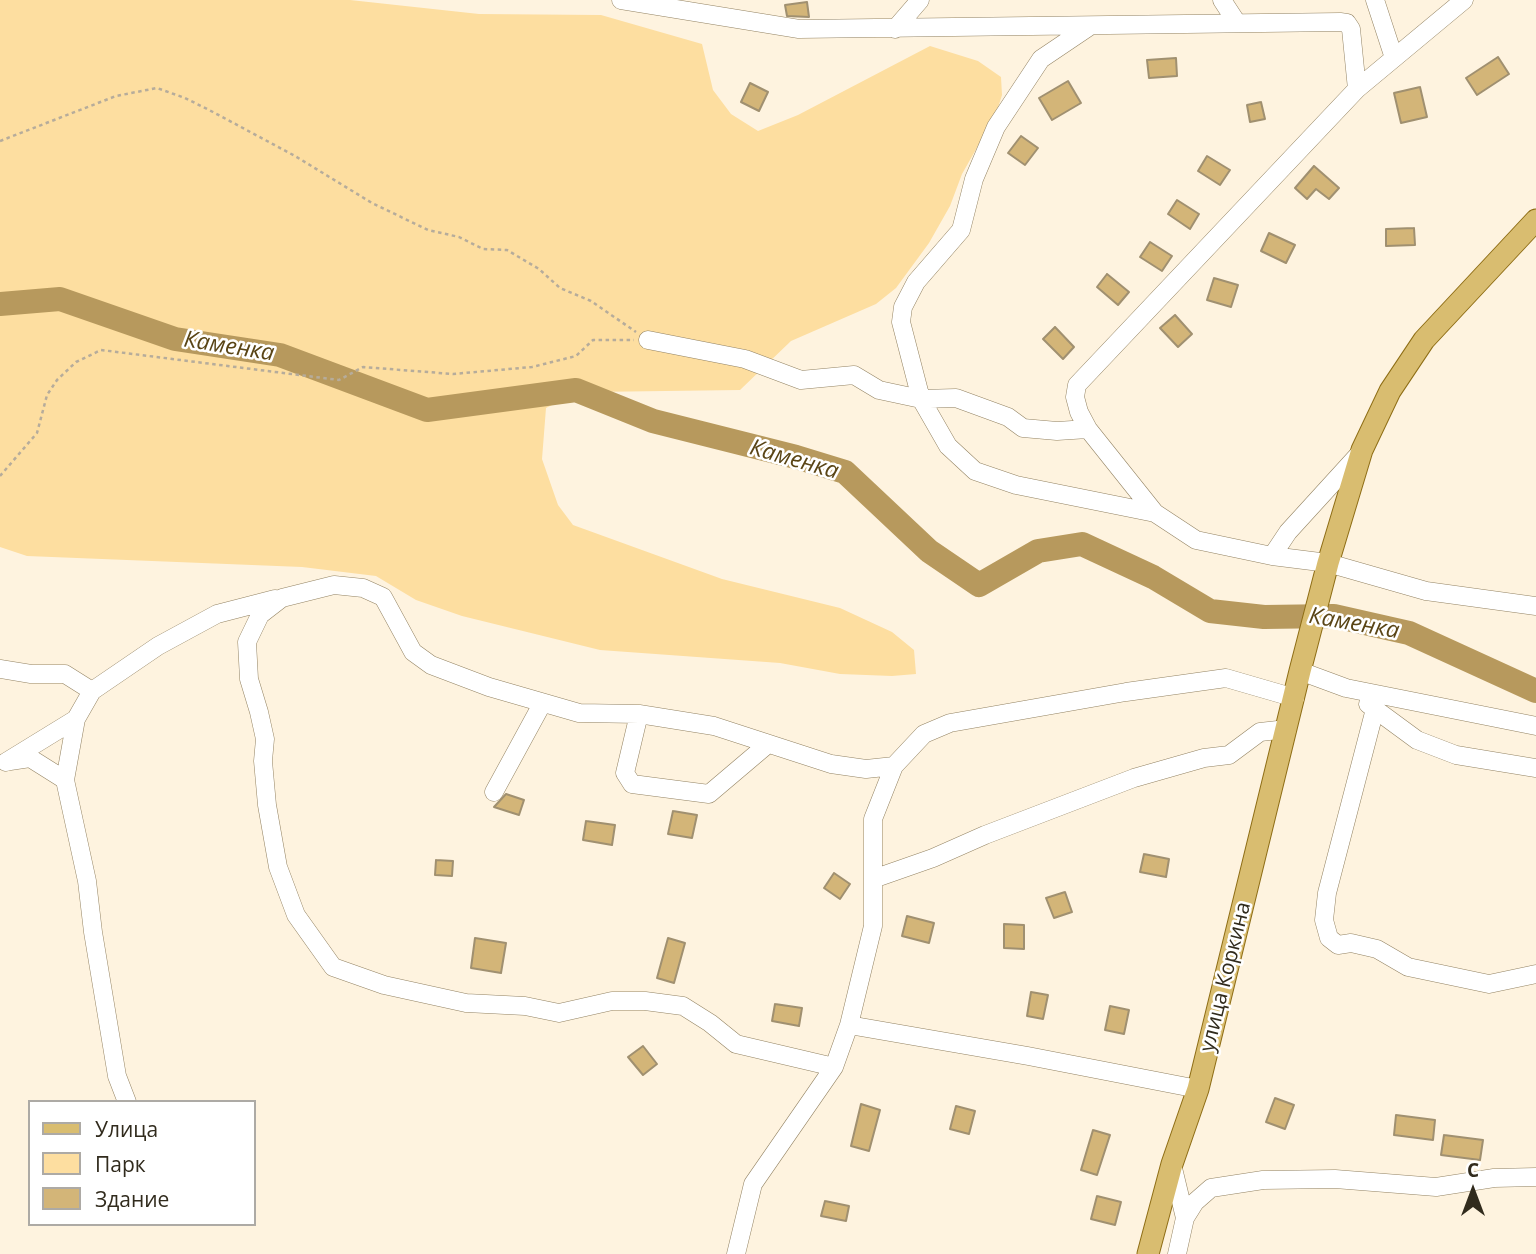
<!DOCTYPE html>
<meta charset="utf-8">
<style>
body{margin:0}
#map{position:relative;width:1536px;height:1254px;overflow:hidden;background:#fef3df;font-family:"Open Sans",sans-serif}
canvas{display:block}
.legend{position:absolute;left:28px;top:1100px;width:228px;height:126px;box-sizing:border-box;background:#fff;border:2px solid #adaaa5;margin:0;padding:9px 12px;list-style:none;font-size:21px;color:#312b1d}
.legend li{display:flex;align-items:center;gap:14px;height:35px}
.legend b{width:35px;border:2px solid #adaaa5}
.north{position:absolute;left:1438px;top:1156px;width:70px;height:70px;-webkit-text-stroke:5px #fff;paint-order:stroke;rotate:0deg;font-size:19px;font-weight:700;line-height:28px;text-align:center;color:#312b1d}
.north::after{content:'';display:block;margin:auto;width:24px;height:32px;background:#312b1d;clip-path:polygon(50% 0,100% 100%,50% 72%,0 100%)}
</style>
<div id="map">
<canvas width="1536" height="1254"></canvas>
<ul class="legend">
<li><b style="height:9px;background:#d9bd70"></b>Улица</li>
<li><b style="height:19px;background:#fddea0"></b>Парк</li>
<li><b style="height:19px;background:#d3b578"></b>Здание</li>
</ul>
<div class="north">С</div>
</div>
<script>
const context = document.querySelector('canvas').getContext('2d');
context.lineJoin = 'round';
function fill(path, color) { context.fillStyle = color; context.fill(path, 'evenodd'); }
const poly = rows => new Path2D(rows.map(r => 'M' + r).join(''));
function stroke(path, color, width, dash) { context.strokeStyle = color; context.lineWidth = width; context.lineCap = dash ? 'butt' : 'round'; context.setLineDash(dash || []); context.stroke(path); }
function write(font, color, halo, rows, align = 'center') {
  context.font = font + ' "Open Sans",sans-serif'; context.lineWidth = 5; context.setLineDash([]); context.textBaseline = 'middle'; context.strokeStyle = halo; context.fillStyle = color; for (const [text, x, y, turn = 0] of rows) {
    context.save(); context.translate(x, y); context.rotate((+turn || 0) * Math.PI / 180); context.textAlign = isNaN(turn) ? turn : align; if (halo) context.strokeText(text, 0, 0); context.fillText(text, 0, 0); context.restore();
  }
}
fill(poly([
 [0,0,350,0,479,14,601,15,702,44,713,90,731,114,758,131,798,115,930,46,978,61,1001,77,1002,95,996,114,962,174,950,206,929,243,896,288,876,304,791,341,740,390,591,392,564,399,546,408,542,459,558,505,573,525,722,579,840,608,892,632,914,650,916,674,892,676,840,674,780,663,600,650,462,616,416,600,376,576,302,567,27,556,0,547]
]), '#fddea0');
stroke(poly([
 [0,304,60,299,175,339,280,355,427,410,576,390,653,421,796,457,845,472,929,551,979,585,1038,551,1082,544,1153,577,1210,611,1264,617,1334,616,1409,633,1536,691]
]), '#b7995d', 24);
const building = poly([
 [807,2,809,17,787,16,785,5,807,2],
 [1498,57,1509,74,1477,95,1466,78,1498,57],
 [1176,58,1177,76,1149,78,1147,60,1176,58],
 [1068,81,1081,103,1052,120,1039,98,1068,81],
 [750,83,768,92,759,111,741,102,750,83],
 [1420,87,1427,117,1401,123,1394,93,1420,87],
 [1261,102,1265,119,1250,122,1247,105,1261,102],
 [1021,136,1038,148,1025,165,1008,153,1021,136],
 [1207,156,1230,170,1220,185,1198,171,1207,156],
 [1314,166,1339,188,1329,199,1316,189,1307,199,1295,188,1314,166],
 [1177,200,1199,214,1190,229,1168,214,1177,200],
 [1414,228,1415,245,1386,246,1386,229,1414,228],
 [1269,233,1295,245,1286,263,1261,251,1269,233],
 [1150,242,1172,256,1162,271,1140,257,1150,242],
 [1107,274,1129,292,1118,305,1097,287,1107,274],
 [1214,278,1238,285,1231,307,1207,300,1214,278],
 [1175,315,1192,334,1178,347,1160,328,1175,315],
 [1055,327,1074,347,1063,359,1043,339,1055,327],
 [506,794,524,800,519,815,494,807,506,794],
 [673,811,697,815,692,838,668,834,673,811],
 [586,821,615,825,612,845,583,840,586,821],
 [1144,854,1169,859,1166,877,1140,872,1144,854],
 [436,860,453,861,452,876,435,875,436,860],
 [834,873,850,884,840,899,824,888,834,873],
 [1065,892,1072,912,1054,918,1046,898,1065,892],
 [907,916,934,923,929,943,902,936,907,916],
 [1004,924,1024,925,1024,949,1004,948,1004,924],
 [475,938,506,943,501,973,471,968,475,938],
 [668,938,685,943,674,983,657,978,668,938],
 [1031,992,1048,995,1043,1019,1027,1016,1031,992],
 [775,1004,802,1008,799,1026,772,1021,775,1004],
 [1110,1006,1129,1010,1124,1034,1105,1030,1110,1006],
 [643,1046,657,1064,643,1075,628,1057,643,1046],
 [1275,1098,1294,1105,1285,1129,1266,1122,1275,1098],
 [861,1104,880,1110,869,1151,851,1146,861,1104],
 [956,1106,975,1111,969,1134,950,1129,956,1106],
 [1396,1115,1435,1120,1433,1140,1394,1135,1396,1115],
 [1093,1130,1110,1135,1097,1175,1081,1170,1093,1130],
 [1444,1135,1483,1140,1480,1160,1441,1155,1444,1135],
 [1097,1196,1121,1202,1115,1225,1091,1219,1097,1196],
 [825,1201,849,1206,846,1221,821,1216,825,1201]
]);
fill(building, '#d3b578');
stroke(building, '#a09070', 2);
const minor = poly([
 [621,0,799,29,1340,22,1347,23,1351,29,1357,89],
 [1222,0,1237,23],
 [1375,0,1394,58],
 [895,29,920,0],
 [648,340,745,359,801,380,854,375,879,390,921,399,948,446,975,471,1016,485,1155,513,1196,540,1272,556,1288,532,1360,453],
 [1088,429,1057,431,1023,428,1008,417,956,398,921,399,901,322,903,307,916,282,961,230,974,179,996,127,1041,59,1090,26],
 [1155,513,1088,429,1079,412,1075,397,1077,385,1357,89,1464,0],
 [1272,556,1328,563,1426,591,1536,606],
 [0,669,31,674,65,674,92,691],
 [1300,671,1346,688,1536,726],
 [1368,704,1417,740,1456,755,1536,768],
 [1375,709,1327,893,1324,920,1329,938,1338,945,1351,943,1377,949,1408,967,1489,984,1536,974],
 [639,714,625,773,632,784,709,794,768,744],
 [10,761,30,758,65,780],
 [6,762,76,719],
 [494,792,542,704],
 [873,879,933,858,985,835,1134,778,1204,758,1229,755,1260,732,1287,729],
 [849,1025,1028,1056,1198,1089],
 [834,1067,736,1044,710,1023,683,1006,645,1001,612,1001,559,1013,525,1006,466,1003,384,985,333,967,296,915,278,867,267,805,263,761,265,739,259,712,249,679,247,642,260,615,282,598,334,585,363,588,383,597,413,652,431,665,489,687,579,713,639,714,714,726,831,764,866,769,894,766],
 [127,1102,117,1076,93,932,87,881,65,780,76,719,92,691,158,646,217,614,275,599],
 [1172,1164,1185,1218,1177,1254],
 [1185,1218,1195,1202,1211,1188,1263,1180,1335,1179,1436,1187,1494,1178,1536,1177],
 [736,1254,753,1184,834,1067,849,1025,873,926,873,819,894,766,924,734,950,723,1126,692,1226,678,1295,698]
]);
const major = poly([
 [1148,1254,1172,1164,1198,1089,1300,671,1328,563,1362,450,1390,391,1424,340,1536,220]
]);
stroke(minor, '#938363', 19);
stroke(major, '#8e6d15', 23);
stroke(poly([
 [0,141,116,96,157,88,185,98,213,112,295,156,372,203,428,230,459,237,483,249,507,250,539,269,560,288,591,301,636,332],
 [0,476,37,433,47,395,57,380,76,362,101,350,339,380,363,367,453,374,532,367,576,356,593,340,634,340]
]), '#b6ac9b', 2.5, [3.5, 3.5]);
stroke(minor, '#fff', 18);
stroke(major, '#d9bd70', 21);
write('21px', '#312b1d', '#fff', [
 ["улица Коркина",1226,977,-76]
]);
write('italic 23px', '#5a4516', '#fff', [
 ["Каменка",229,347,9],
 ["Каменка",794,460,16],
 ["Каменка",1354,624,10]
]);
</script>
